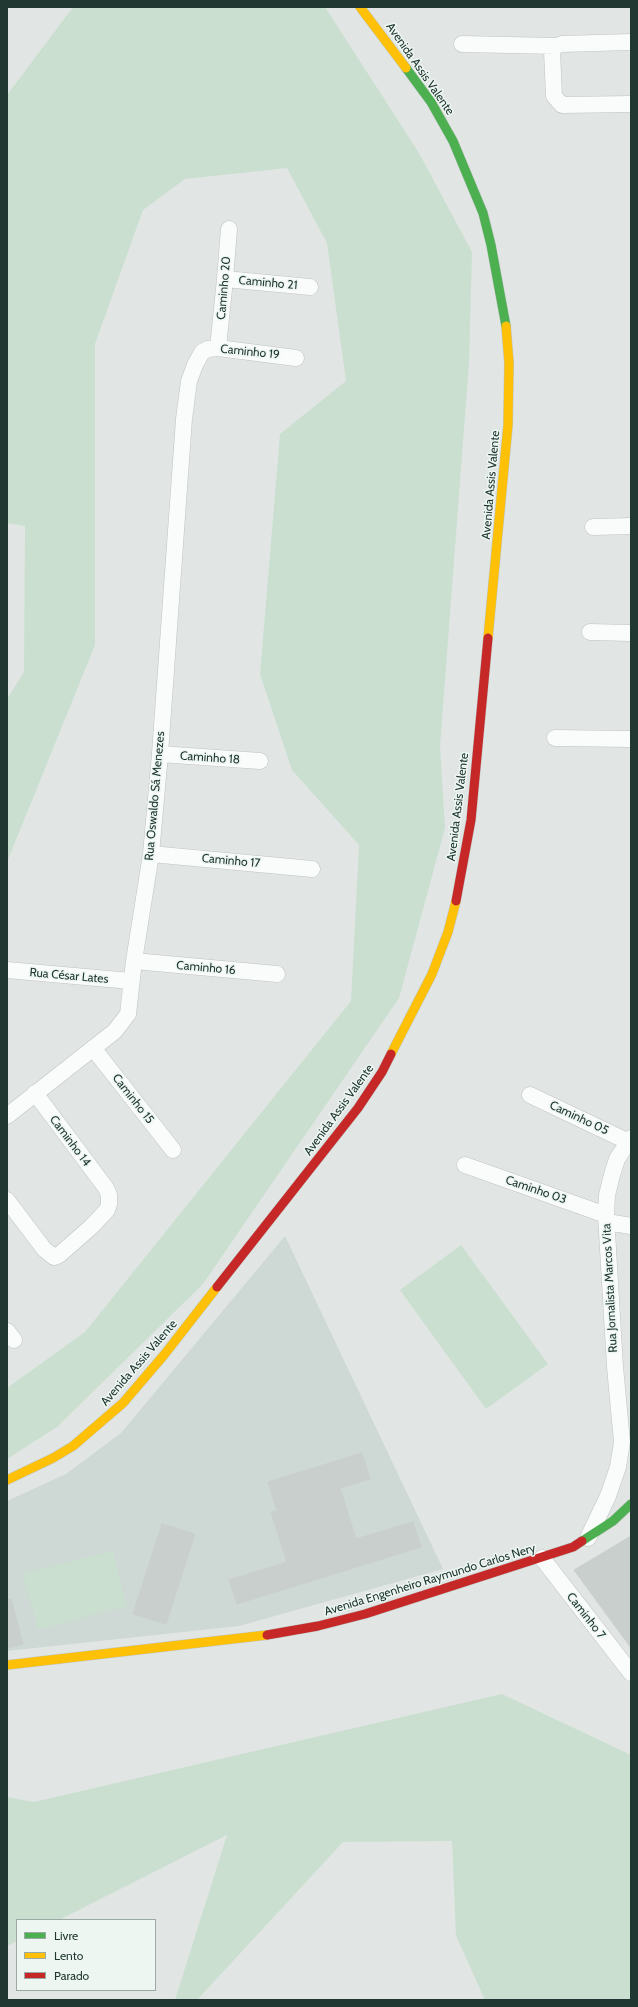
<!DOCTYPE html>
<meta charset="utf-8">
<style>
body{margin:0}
#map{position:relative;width:638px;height:2007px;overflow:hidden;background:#e1e6e4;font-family:Cabin,sans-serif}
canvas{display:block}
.frame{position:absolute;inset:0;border:8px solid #203831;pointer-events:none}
.legend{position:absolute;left:16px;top:1919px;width:140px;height:72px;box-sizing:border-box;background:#eef6f2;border:1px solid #9caaa5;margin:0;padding:5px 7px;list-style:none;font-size:12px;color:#203831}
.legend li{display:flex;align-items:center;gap:8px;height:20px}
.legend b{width:20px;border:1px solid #9caaa5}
</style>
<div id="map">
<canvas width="638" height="2007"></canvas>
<div class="frame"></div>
<ul class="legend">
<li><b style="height:5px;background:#4caf50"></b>Livre</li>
<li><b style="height:5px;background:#ffc107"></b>Lento</li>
<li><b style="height:5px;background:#c62828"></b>Parado</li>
</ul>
</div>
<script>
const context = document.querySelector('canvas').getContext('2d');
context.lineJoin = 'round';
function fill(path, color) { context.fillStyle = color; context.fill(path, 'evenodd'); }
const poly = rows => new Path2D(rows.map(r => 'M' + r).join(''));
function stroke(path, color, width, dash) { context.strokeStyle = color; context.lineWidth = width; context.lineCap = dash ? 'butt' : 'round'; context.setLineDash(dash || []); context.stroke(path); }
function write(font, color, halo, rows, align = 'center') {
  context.font = font + ' Cabin,sans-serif'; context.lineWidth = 3; context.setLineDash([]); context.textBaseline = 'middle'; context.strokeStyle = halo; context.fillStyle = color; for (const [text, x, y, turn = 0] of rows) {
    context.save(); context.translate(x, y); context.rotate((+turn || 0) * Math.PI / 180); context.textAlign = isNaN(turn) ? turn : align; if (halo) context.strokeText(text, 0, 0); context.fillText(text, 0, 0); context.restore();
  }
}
fill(poly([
 [285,1236,443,1569,239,1626,7,1651,7,1501,66,1474,121,1433]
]), '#ced8d4');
fill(poly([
 [73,7,325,7,419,153,472,252,469,363,440,746,445,828,399,998,203,1284,57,1427,7,1459,7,1388,85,1332,351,1001,359,845,292,770,260,674,280,434,346,381,327,243,287,168,185,179,143,210,95,344,95,645,7,862,7,699,24,672,25,526,7,523,7,95],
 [461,1245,548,1364,486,1409,400,1290],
 [113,1551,127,1606,38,1629,23,1574],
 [502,1694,631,1755,631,2000,485,2000,456,1936,452,1841,343,1842,197,2000,175,2000,227,1835,59,1920,17,1920,17,1941,7,1946,7,1797,34,1802]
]), '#cadfd0');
const building = poly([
 [362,1453,370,1479,340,1488,356,1539,413,1522,421,1547,237,1604,229,1580,287,1562,271,1512,277,1511,268,1482,362,1453],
 [162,1524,195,1534,166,1624,133,1614,162,1524],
 [631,1536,631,1648,574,1570,631,1536],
 [11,1599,23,1644,7,1648,7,1600,11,1599]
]);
fill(building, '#c9cfcd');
stroke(building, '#cacfcd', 1);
const street = poly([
 [631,42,562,44,556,46,552,51,554,96,562,105,631,104],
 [462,44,556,46],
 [225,279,310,287],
 [218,348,225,279,229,229],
 [593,527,631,526],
 [590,632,631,633],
 [555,738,631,739],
 [160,754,260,761],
 [151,854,312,869],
 [134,961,277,974],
 [7,970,131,981],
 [93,1048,173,1150],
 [530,1095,631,1143],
 [7,1116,115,1031,128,1014,134,961,151,854,160,754,184,419,189,381,195,365,202,352,208,349,218,348,296,358],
 [465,1165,606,1215],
 [7,1200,44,1249,54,1257,59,1255,91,1227,107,1210,109,1204,109,1195,106,1188,35,1093],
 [607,1222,631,1226],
 [7,1331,14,1340],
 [588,1538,608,1496,618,1467,622,1442,615,1367,606,1215,607,1195,612,1175,617,1159,631,1138],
 [542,1558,631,1673]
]);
const fast = poly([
 [406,68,431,102,453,141,483,213,491,245,506,326],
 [582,1541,613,1521,631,1504]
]);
const slow = poly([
 [360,7,406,68],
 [488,638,508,425,509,363,506,326],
 [391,1054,432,974,448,932,456,901],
 [7,1480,53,1458,73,1446,123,1403,164,1355,217,1287],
 [7,1665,267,1635]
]);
const jam = poly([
 [456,901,471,820,488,638],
 [217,1287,358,1108,382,1072,391,1054],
 [267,1635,318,1626,365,1614,573,1547,582,1541]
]);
stroke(street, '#bec3c1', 17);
stroke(fast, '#bdc4c1', 10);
stroke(slow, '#bdc4c1', 10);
stroke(jam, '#bdc4c1', 10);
stroke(street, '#fafbfb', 16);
stroke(fast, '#4caf50', 9);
stroke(slow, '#ffc107', 9);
stroke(jam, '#c62828', 9);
write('12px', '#203831', '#eef6f2', [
 ["Avenida Assis Valente",420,69,55],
 ["Caminho 21",268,283,5],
 ["Caminho 20",224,288,-85],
 ["Caminho 19",250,352,6],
 ["Avenida Assis Valente",491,485,-85],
 ["Caminho 18",210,758,4],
 ["Rua Oswaldo Sá Menezes",155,796,-85],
 ["Avenida Assis Valente",458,807,-83],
 ["Caminho 17",231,861,5],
 ["Caminho 16",206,968,5],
 ["Rua César Lates",69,976,5],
 ["Caminho 15",133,1099,52],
 ["Avenida Assis Valente",339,1110,-54],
 ["Caminho 05",579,1118,25],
 ["Caminho 14",70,1141,53],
 ["Caminho 03",536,1190,19],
 ["Rua Jornalista Marcos Vita",610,1288,-93],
 ["Avenida Assis Valente",139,1363,-49],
 ["Avenida Engenheiro Raymundo Carlos Nery",430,1580,-17],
 ["Caminho 7",586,1616,52]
]);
</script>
